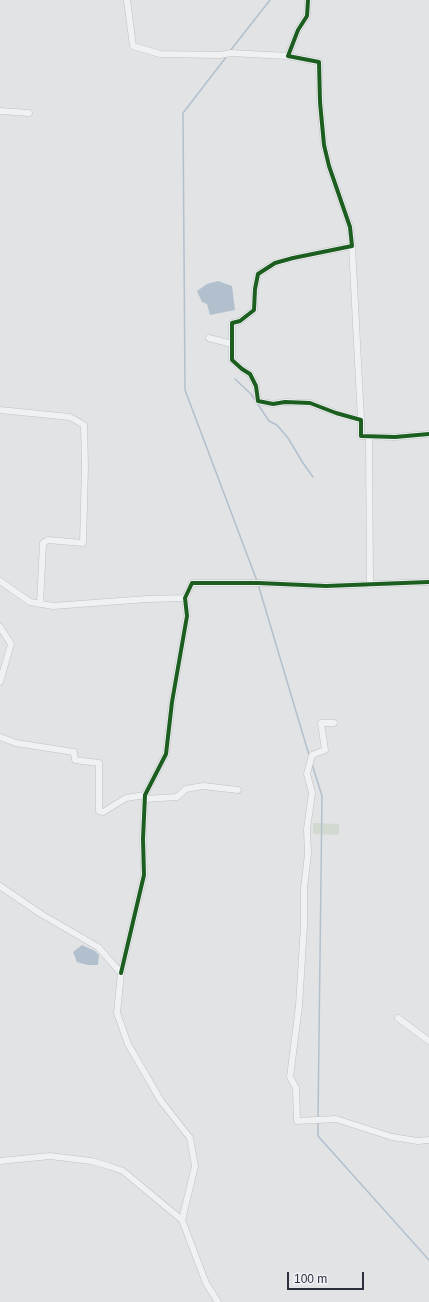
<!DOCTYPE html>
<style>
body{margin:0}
#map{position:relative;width:429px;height:1302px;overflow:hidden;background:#e1e3e5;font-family:Arial,sans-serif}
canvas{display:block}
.scale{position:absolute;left:287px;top:1272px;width:77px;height:18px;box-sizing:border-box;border:2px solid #2a313c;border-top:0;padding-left:5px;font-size:12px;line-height:14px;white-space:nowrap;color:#2a313c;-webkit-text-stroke:3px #eff1f5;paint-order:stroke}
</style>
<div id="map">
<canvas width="429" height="1302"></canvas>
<div class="scale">100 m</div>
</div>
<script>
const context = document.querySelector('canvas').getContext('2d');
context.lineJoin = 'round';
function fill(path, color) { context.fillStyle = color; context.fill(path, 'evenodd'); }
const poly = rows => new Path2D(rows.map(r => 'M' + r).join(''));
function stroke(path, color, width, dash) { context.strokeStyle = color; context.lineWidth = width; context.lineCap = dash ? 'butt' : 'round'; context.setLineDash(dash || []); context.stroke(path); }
fill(poly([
 [313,823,339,824,339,835,313,834]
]), '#d2d9d1');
fill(poly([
 [218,281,232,286,235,310,210,315,207,304,202,302,197,291,207,284],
 [82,945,95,951,99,955,98,965,88,965,77,962,73,952]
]), '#b2c0cd');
stroke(poly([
 [230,51,270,0],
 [227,56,183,113,185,390,257,581],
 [235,379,251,394,269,421,277,425,288,438,303,463,313,477],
 [258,584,309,755],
 [312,764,322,796,318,1119],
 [318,1123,318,1136,429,1260]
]), '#b2c0cd', 1.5);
const minor = poly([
 [127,0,133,46,160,54,220,55,231,53,288,56],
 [308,0,307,16,298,30,288,56,319,62,320,102,324,145,329,166,350,227,352,246,293,258,275,263,258,274,255,289,254,310,240,321,232,323,232,360,242,369,250,374,256,386,258,401,273,404,285,402,310,403,336,413,361,420,361,436,395,437,429,434],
 [0,111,29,113],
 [352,246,361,420],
 [209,338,232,344],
 [0,410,70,417,84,425,85,467,83,543,48,540,43,543,40,604],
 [369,437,370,585],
 [0,581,30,602,53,606,147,599,185,598],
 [0,627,11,644,0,682],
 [334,723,321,723,325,750,312,755,307,774,312,793,307,829,308,854,304,888,304,925,299,1006,290,1077,296,1088,297,1121,336,1119,392,1137,418,1141,429,1140],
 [0,737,16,743,74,752,75,760,99,763,99,811,103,812,126,798,145,795],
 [145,799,177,797,186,789,203,786,238,790],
 [0,886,41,914,98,947,121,973,117,1013,128,1044,161,1101,190,1138,195,1166,182,1220,206,1283,218,1302],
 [121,973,144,875,143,839,145,795,166,754,172,702,187,616,185,598,192,583,258,583,326,586,429,582],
 [398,1018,429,1041],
 [0,1161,50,1156,91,1161,109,1166,123,1171,182,1220]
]);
stroke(minor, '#bfc1c3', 7);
stroke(minor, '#f0f1f3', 6);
stroke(poly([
 [308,0,307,16,298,30,288,56,319,62,320,102,324,145,329,166,350,227,352,246,293,258,275,263,258,274,255,289,254,310,240,321,232,323,232,360,242,369,250,374,256,386,258,401,273,404,285,402,310,403,336,413,361,420,361,436,395,437,429,434],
 [121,973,144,875,143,839,145,795,166,754,172,702,187,616,185,598,192,583,258,583,326,586,429,582]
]), '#1b5e20', 4);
</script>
